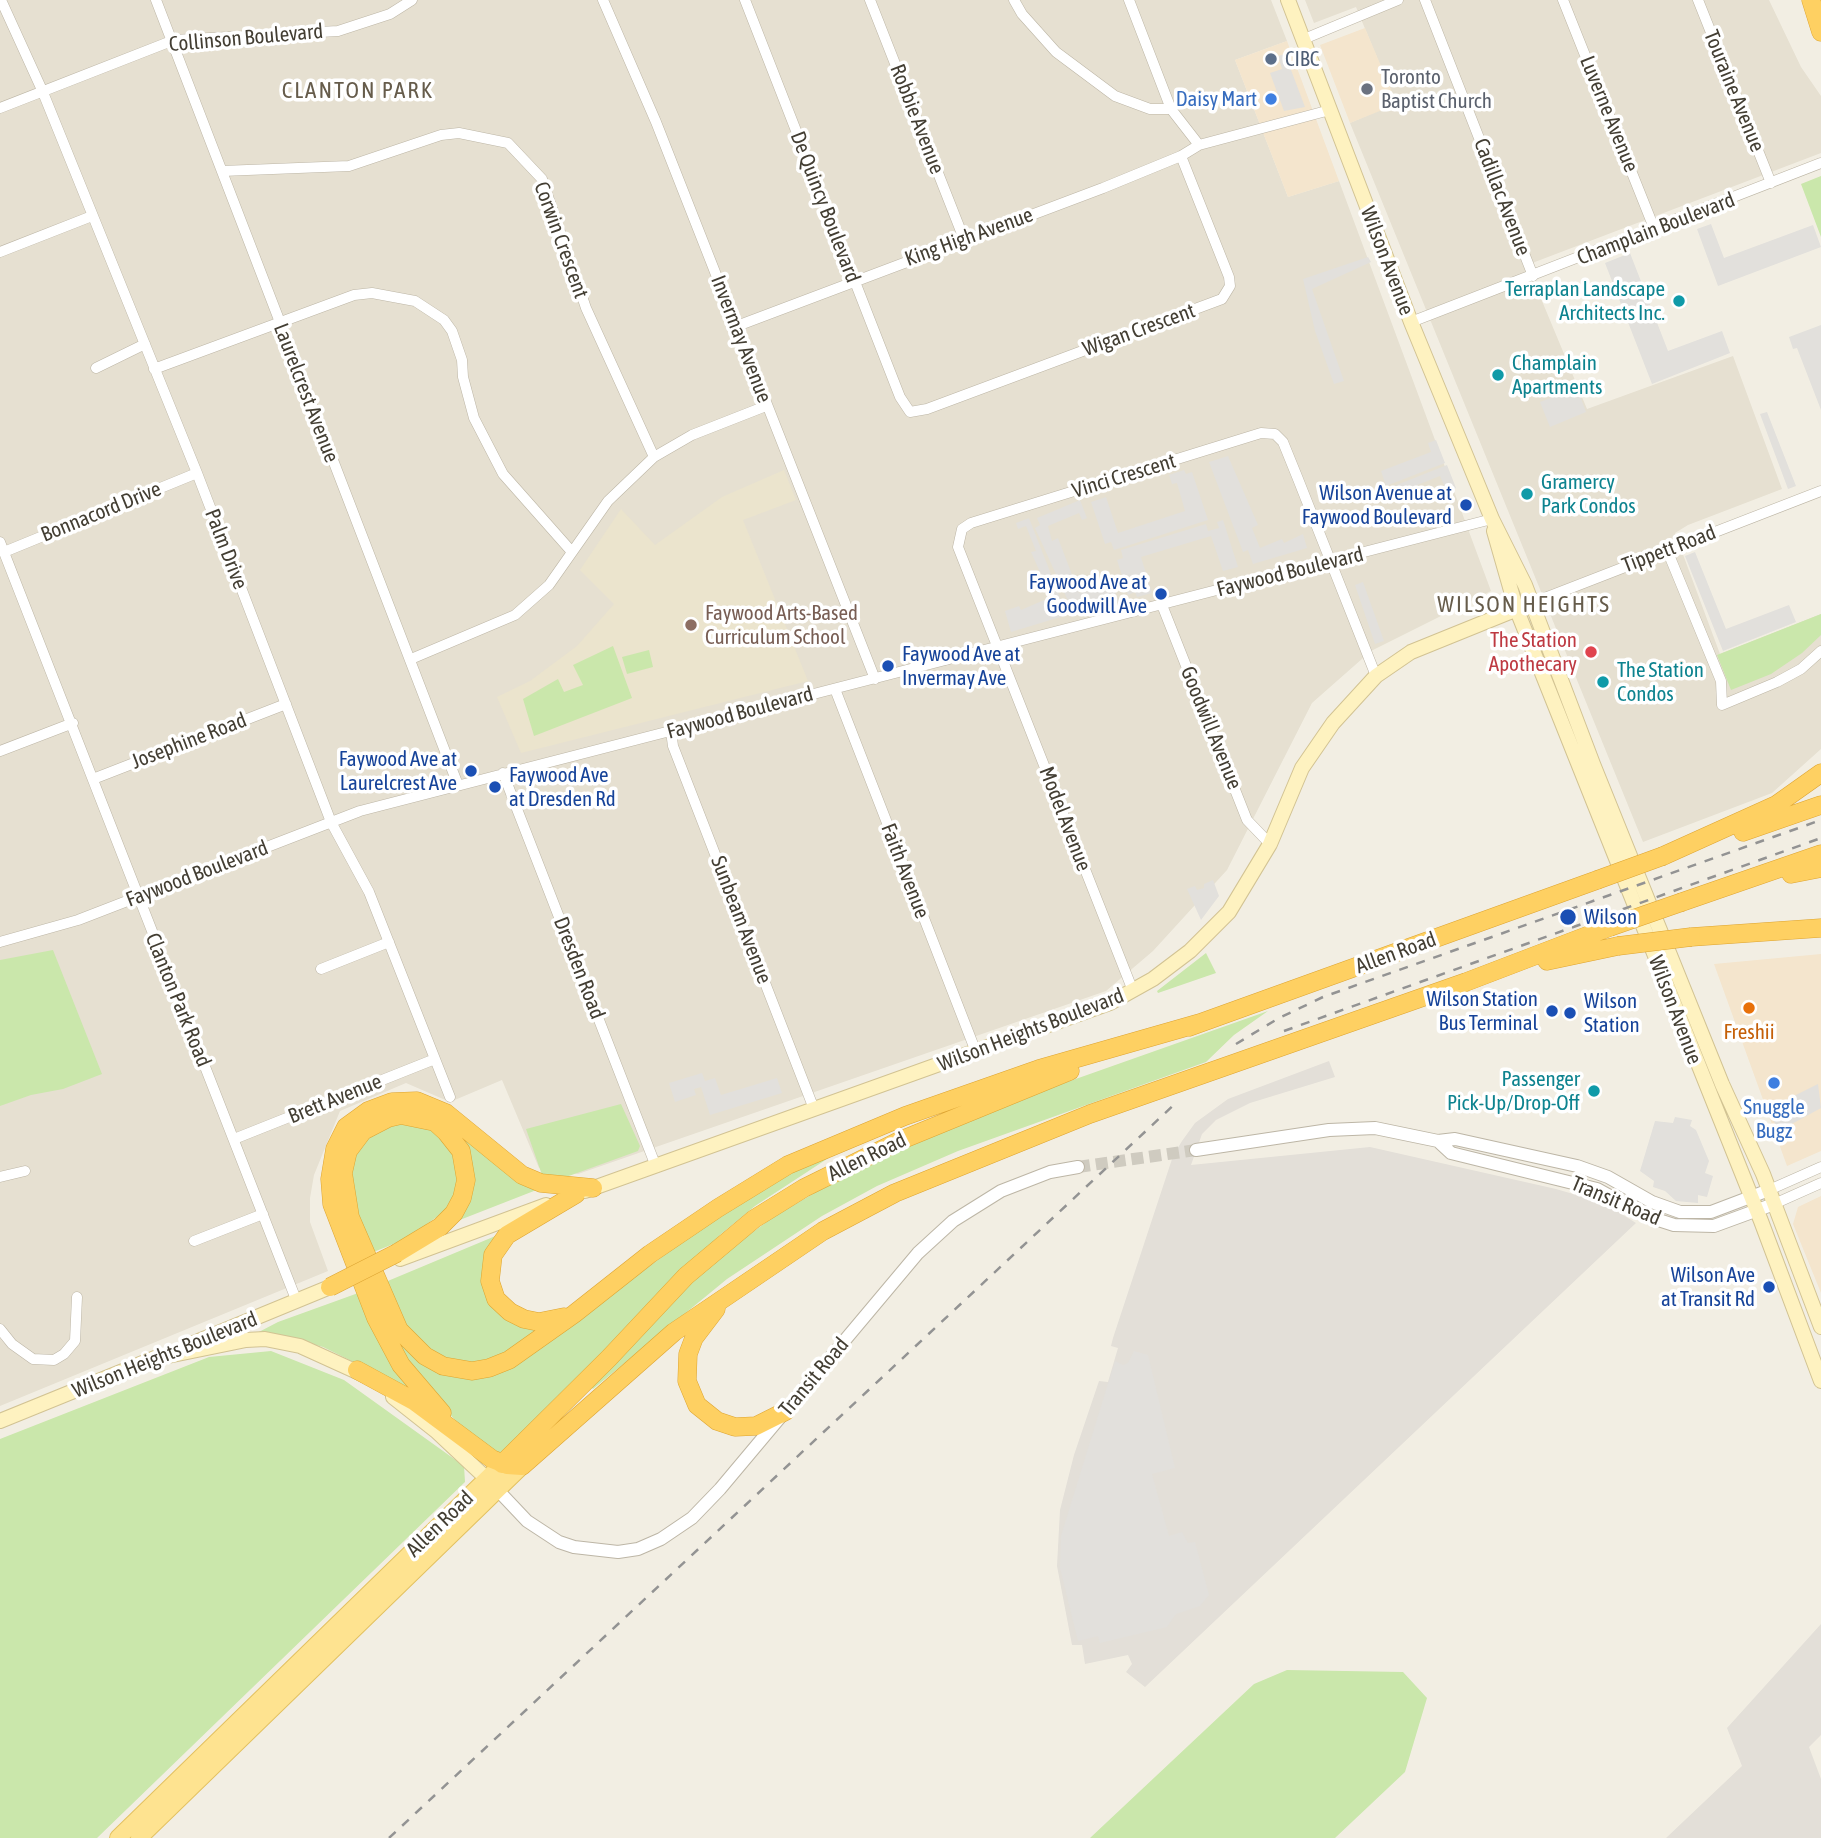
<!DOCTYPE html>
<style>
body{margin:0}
canvas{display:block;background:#f2eee3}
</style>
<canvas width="1821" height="1838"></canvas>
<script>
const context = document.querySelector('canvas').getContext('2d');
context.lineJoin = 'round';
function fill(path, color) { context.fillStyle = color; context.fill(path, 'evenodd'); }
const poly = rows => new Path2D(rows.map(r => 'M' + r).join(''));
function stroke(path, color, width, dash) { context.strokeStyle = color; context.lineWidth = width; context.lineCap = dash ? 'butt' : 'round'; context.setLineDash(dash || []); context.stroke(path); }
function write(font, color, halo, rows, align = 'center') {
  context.font = font + ' "Asap Condensed",sans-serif'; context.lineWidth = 7; context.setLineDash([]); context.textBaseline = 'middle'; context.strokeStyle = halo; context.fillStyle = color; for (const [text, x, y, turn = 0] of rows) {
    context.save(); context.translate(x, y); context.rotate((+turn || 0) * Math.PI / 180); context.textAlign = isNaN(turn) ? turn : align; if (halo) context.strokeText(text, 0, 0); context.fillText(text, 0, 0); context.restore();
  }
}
fill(poly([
 [0,0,1271,0,1287,41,1235,60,1288,197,1339,181,1491,591,1371,651,1312,703,1227,870,1153,951,1106,991,578,1174,539,1168,502,1080,450,1102,406,1083,340,1111,314,1175,310,1198,310,1222,328,1271,0,1406],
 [1305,0,1769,0,1801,67,1821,96,1821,153,1527,265,1587,409,1733,356,1782,489,1688,525,1675,533,1720,654,1821,614,1821,749,1772,793,1643,842,1350,123,1396,103,1356,7,1314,23]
]), '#e6e0d1');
fill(poly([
 [1365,28,1397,104,1350,123,1320,45],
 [1287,41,1339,181,1288,197,1235,60],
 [1821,954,1821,1151,1787,1166,1714,964],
 [1821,1196,1821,1293,1793,1224,1798,1207]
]), '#f4e5cd');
fill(poly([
 [1329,1061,1335,1077,1250,1103,1216,1120,1202,1134,1191,1165,1370,1147,1556,1189,1604,1203,1636,1223,1145,1687,1126,1672,1132,1664,1128,1655,1085,1664,1082,1645,1072,1645,1057,1566,1060,1510,1074,1455,1099,1381,1108,1382,1118,1348,1111,1346,1113,1338,1173,1156,1182,1141,1195,1123,1228,1099],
 [1821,1624,1821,1735,1809,1747,1821,1779,1821,1838,1666,1838,1742,1766,1727,1728]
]), '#e3dfd8');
fill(poly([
 [784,470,796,500,743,520,808,681,521,753,497,697,530,681,577,646,614,604,580,570,621,509,655,545,722,497]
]), '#ebe4cd');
fill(poly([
 [1821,176,1821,237,1801,184],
 [1821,614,1821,635,1802,653,1771,674,1731,690,1717,655],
 [613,646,632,698,534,736,523,699,558,679,564,692,583,685,573,665],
 [649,650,653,667,627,674,622,657],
 [53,950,102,1074,63,1089,31,1095,0,1106,0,960],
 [1206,953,1216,973,1158,993,1157,991],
 [1268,1011,1234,1035,1206,1062,958,1151,877,1186,822,1216,727,1279,593,1389,590,1386,670,1301,734,1246,772,1218,840,1178,882,1156,988,1110],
 [621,1104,640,1146,638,1151,566,1177,542,1175,526,1129],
 [396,1122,432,1128,451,1147,460,1178,452,1206,406,1239,371,1253,356,1212,351,1182,355,1151,367,1136],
 [458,1128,539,1189,452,1223,462,1143],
 [827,1153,830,1157,755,1206,721,1234,500,1455,464,1430,408,1368,393,1331,451,1374,547,1342,720,1214],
 [505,1232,484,1280,544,1330,499,1358,469,1364,439,1358,409,1334,383,1283],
 [361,1292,419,1394,323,1347,295,1339,255,1334,278,1322],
 [271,1351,344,1380,464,1466,465,1482,97,1838,0,1838,0,1439,209,1357],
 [1287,1670,1403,1672,1427,1698,1405,1772,1335,1838,1090,1838,1254,1684]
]), '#cae7ab');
fill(poly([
 [1285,54,1305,107,1284,111,1270,73,1282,69,1278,56],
 [1711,224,1724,258,1813,225,1821,247,1718,286,1697,229],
 [1630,253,1668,351,1722,331,1730,353,1652,384,1605,263],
 [1368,257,1371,262,1312,289,1344,381,1334,384,1315,331,1303,279],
 [1821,325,1821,410,1797,348,1793,349,1789,337],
 [1577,388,1586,412,1550,427,1540,402],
 [1767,412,1796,486,1788,489,1760,414],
 [1436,440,1445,463,1386,486,1381,471,1431,452,1428,443],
 [1228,456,1258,525,1252,528,1260,548,1282,539,1284,543,1303,534,1307,548,1253,564,1248,550,1243,552,1209,462],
 [1447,465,1456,488,1447,492,1440,476,1392,495,1389,488],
 [1184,470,1186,474,1192,472,1208,520,1114,550,1111,542,1105,544,1091,502,1106,497,1118,533,1185,511,1177,483,1172,484,1169,475],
 [1080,500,1087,518,1082,520,1079,513,1048,526,1052,541,1058,538,1079,593,1111,581,1119,602,1074,614,1035,528,1040,525,1037,518],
 [1029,518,1067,615,1011,632,1005,611,1019,606,1021,610,1051,597,1031,552,1036,551,1026,526,1018,529,1016,523],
 [1223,520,1238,567,1223,571,1211,536,1141,557,1152,593,1137,597,1135,592,1128,595,1117,560,1123,558,1121,550,1206,524,1208,531,1219,528,1217,522],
 [1695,552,1726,629,1789,605,1796,622,1723,651,1685,556],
 [1363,582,1384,641,1375,644,1355,585],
 [1213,880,1219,896,1201,920,1187,889,1195,886,1197,890,1204,888,1204,884],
 [702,1073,705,1081,715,1078,721,1095,777,1078,782,1093,710,1115,701,1087,694,1089,696,1095,675,1102,669,1083],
 [1818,1084,1821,1108,1779,1131,1769,1112,1777,1108,1776,1105],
 [1675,1117,1692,1120,1690,1126,1696,1130,1709,1161,1705,1173,1713,1176,1707,1197,1698,1195,1698,1203,1676,1201,1665,1191,1653,1187,1654,1181,1640,1171,1655,1121,1673,1123],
 [1134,1351,1148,1355,1175,1468,1152,1474,1169,1536,1182,1532,1188,1543,1195,1542,1209,1595,1200,1606,1176,1614,1167,1627,1100,1643,1098,1636,1078,1641,1060,1568,1061,1536,1115,1361,1123,1365,1128,1363]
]), '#e2e0dc');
stroke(poly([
 [1078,1167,1196,1150]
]), '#cfcbc0', 12, [12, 6]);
const minor = poly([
 [1,0,42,90,197,473,331,822,369,892,450,1097],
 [156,0,458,785],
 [603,0,656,122,875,679],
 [745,0,900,397,910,412,927,409,1222,299,1230,286,1229,277,1181,156],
 [870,0,964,239],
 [1014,0,1022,14,1056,52,1115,96,1150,109,1171,109,1199,145],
 [1129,0,1171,109],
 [1425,0,1533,276],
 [1563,0,1654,228],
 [1698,0,1771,183],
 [1304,39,1398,0],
 [0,108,174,40,338,31,390,14,412,0],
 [222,171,349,166,441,135,459,133,508,143,542,179,586,308,654,457],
 [0,252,92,216],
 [1411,322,1821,163],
 [737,326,1103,188,1181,156,1199,145,1330,110],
 [96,368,145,344],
 [154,369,354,295,372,293,415,301,444,320,452,331,462,360,463,377,474,418,503,474,572,552],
 [0,542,297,1302],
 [1667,550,1721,681,1722,705,1777,682,1801,669,1821,651],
 [4,552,197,473],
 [1532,603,1821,491],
 [1162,605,1247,820,1270,844],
 [411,659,515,615,549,585,608,501,654,457,692,435,766,406],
 [835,689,976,1052],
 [671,731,673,746,814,1109],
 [0,751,73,723],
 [503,773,655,1164],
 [93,779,286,704],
 [0,942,78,920,360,811,1492,519],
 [321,969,389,942],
 [1133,991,958,547,962,529,971,523,1261,433,1275,434,1283,442,1298,479,1376,676],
 [234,1139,435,1059],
 [0,1177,25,1171],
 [1769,1190,1821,1167],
 [1774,1204,1821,1183],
 [194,1241,263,1214],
 [0,1329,12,1344,33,1359,54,1360,64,1354,75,1341,77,1297]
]);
const tertiary = poly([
 [1438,1141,1451,1153,1597,1189,1646,1216,1674,1225,1714,1226,1774,1204],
 [1196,1150,1329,1130,1375,1128,1438,1141,1455,1139,1577,1166,1608,1177,1652,1202,1680,1212,1711,1212,1769,1190],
 [492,1484,527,1521,559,1542,574,1547,618,1552,638,1549,661,1539,692,1518,720,1489,918,1253,953,1221,1001,1191,1050,1172,1078,1167]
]);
const secondary = poly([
 [1288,0,1411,322,1492,519,1525,585,1593,764,1722,1084,1763,1174,1821,1327],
 [1494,531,1516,608,1761,1221,1821,1381],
 [585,1191,1110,1003,1153,979,1190,951,1229,912,1270,844,1302,768,1333,723,1376,676,1411,652,1532,603],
 [400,1259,546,1205],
 [189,1345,330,1287],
 [153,1359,246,1340,265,1339,300,1346,366,1376],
 [393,1397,436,1431,486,1478],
 [0,1421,160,1356]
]);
const primary = poly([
 [118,1838,502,1464],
 [139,1838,522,1466]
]);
const motorway = poly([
 [1811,0,1821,32],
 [1743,832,1821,805],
 [1663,856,1776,805,1821,773],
 [1791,874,1821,868],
 [1682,902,1821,854],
 [1691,937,1821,928],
 [1547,961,1618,946],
 [1189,1027,1597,880],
 [397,1253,440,1227,454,1213,462,1198,466,1180,461,1151,446,1132,435,1122,401,1115,388,1118,363,1131,348,1151,343,1173,350,1217,399,1330,425,1356,443,1366,472,1371,489,1368,509,1360,574,1314,650,1254,718,1208,788,1165,905,1116,1039,1069,1200,1023],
 [716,1309,694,1338,688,1354,687,1381,697,1405,717,1421,735,1427,756,1426,786,1411],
 [564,1317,539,1322,524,1319,510,1312,496,1299,490,1281,493,1255,507,1235,576,1194],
 [357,1370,414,1401,492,1459,507,1465,522,1466,674,1332,823,1231,895,1193,1090,1114,1466,982,1610,927],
 [442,1413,401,1365,376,1318,332,1204,330,1179,335,1149,346,1127,368,1111,392,1102,417,1101,446,1113,522,1175,541,1183,593,1188],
 [502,1464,609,1358,686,1276,754,1219,804,1188,899,1141,1070,1071]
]);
stroke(minor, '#bdb6a6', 11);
stroke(tertiary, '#bdb6a6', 14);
stroke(secondary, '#d2c393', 16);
stroke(primary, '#e3c160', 18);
stroke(motorway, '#dda432', 19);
stroke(minor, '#fff', 10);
stroke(tertiary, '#fff', 12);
stroke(secondary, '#fef2c0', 14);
stroke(primary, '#fee390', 16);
stroke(motorway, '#fed062', 18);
stroke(poly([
 [1284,1031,1821,838],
 [1236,1044,1279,1018,1323,997,1821,820],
 [389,1838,1178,1101]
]), '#939393', 2.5, [9, 9]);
const motorwayBridge = poly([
 [1597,880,1663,856],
 [1610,927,1682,902],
 [1618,946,1691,937],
 [330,1287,397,1253]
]);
stroke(motorwayBridge, '#dda432', 19, []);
stroke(motorwayBridge, '#fed062', 18);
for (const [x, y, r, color] of [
 [1271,59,7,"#5c6f8a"],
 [1367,89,7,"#6b7280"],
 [1271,99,7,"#3f7fe0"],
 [1679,301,7,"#0f9aa8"],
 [1498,375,7,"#0f9aa8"],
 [1527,494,7,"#0f9aa8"],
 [1466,505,7,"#1a4fb4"],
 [1161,594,7,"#1a4fb4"],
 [691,625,7,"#8d6e63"],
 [1591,652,7,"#e0444e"],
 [888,666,7,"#1a4fb4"],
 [1603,682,7,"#0f9aa8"],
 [471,771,7,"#1a4fb4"],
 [495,787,7,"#1a4fb4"],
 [1568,917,9,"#1a4fb4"],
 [1749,1008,7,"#e8710a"],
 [1552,1011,7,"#1a4fb4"],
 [1570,1013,7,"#1a4fb4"],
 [1774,1083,7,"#3f7fe0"],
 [1594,1091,7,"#0f9aa8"],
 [1769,1287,7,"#1a4fb4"]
]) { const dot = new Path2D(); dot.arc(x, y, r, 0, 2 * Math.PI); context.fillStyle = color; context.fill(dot); stroke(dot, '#fff', 2.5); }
write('21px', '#433e33', '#fff', [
 ["Collinson Boulevard",246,38,-5],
 ["Touraine Avenue",1734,91,68],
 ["Luverne Avenue",1609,114,68],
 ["Robbie Avenue",917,119,69],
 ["Cadillac Avenue",1502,197,69],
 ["De Quincy Boulevard",825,207,69],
 ["Champlain Boulevard",1656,229,-21],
 ["King High Avenue",969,237,-20],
 ["Corwin Crescent",561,240,70],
 ["Wilson Avenue",1387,261,69],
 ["Wigan Crescent",1139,330,-20],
 ["Invermay Avenue",741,339,69],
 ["Laurelcrest Avenue",306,393,69],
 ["Vinci Crescent",1124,476,-17],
 ["Bonnacord Drive",101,512,-22],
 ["Palm Drive",226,549,69],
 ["Tippett Road",1669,549,-21],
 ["Faywood Boulevard",1290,572,-14],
 ["Faywood Boulevard",740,713,-15],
 ["Goodwill Avenue",1211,728,68],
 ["Josephine Road",189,741,-21],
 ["Model Avenue",1065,819,69],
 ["Faith Avenue",905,871,69],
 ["Faywood Boulevard",197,874,-21],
 ["Sunbeam Avenue",741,920,69],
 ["Allen Road",1396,953,-20],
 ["Dresden Road",579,968,69],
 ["Clanton Park Road",178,1000,68],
 ["Wilson Avenue",1675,1010,69],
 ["Wilson Heights Boulevard",1031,1030,-21],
 ["Brett Avenue",335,1099,-22],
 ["Allen Road",867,1157,-26],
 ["Transit Road",1616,1201,23],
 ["Wilson Heights Boulevard",165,1355,-22],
 ["Transit Road",814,1377,-50],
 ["Allen Road",440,1524,-44]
]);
write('21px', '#4e5e75', '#fff', [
 ["CIBC",1285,59]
], 'left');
write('21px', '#5b616d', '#fff', [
 ["Toronto",1381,77],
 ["Baptist Church",1381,101]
], 'left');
write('21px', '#366cbe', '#fff', [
 ["Daisy Mart",1257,99],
 ["Snuggle",1774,1107,"center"],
 ["Bugz",1774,1131,"center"]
], 'right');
write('21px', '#0d838f', '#fff', [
 ["Terraplan Landscape",1665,289,"right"],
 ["Architects Inc.",1665,313,"right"],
 ["Champlain",1512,363],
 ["Apartments",1512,387],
 ["Gramercy",1541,482],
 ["Park Condos",1541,506],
 ["The Station",1617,670],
 ["Condos",1617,694],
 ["Passenger",1580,1079,"right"],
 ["Pick-Up/Drop-Off",1580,1103,"right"]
], 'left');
write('21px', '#164399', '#fff', [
 ["Wilson Avenue at",1452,493],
 ["Faywood Boulevard",1452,517],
 ["Faywood Ave at",1147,582],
 ["Goodwill Ave",1147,606],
 ["Faywood Ave at",902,654,"left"],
 ["Invermay Ave",902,678,"left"],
 ["Faywood Ave at",457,759],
 ["Laurelcrest Ave",457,783],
 ["Faywood Ave",509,775,"left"],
 ["at Dresden Rd",509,799,"left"],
 ["Wilson",1584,917,"left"],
 ["Wilson Station",1538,999],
 ["Bus Terminal",1538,1023],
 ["Wilson",1584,1001,"left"],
 ["Station",1584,1025,"left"],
 ["Wilson Ave",1755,1275],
 ["at Transit Rd",1755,1299]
], 'right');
write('21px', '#785e54', '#fff', [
 ["Faywood Arts-Based",705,613],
 ["Curriculum School",705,637]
], 'left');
write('21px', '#be3a42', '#fff', [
 ["The Station",1577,640],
 ["Apothecary",1577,664]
], 'right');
write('21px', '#c56008', '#fff', [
 ["Freshii",1749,1032]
]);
context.letterSpacing = '2px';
write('23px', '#665c4b', '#fff', [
 ["CLANTON PARK",358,91],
 ["WILSON HEIGHTS",1524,605]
]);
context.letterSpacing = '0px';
</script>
